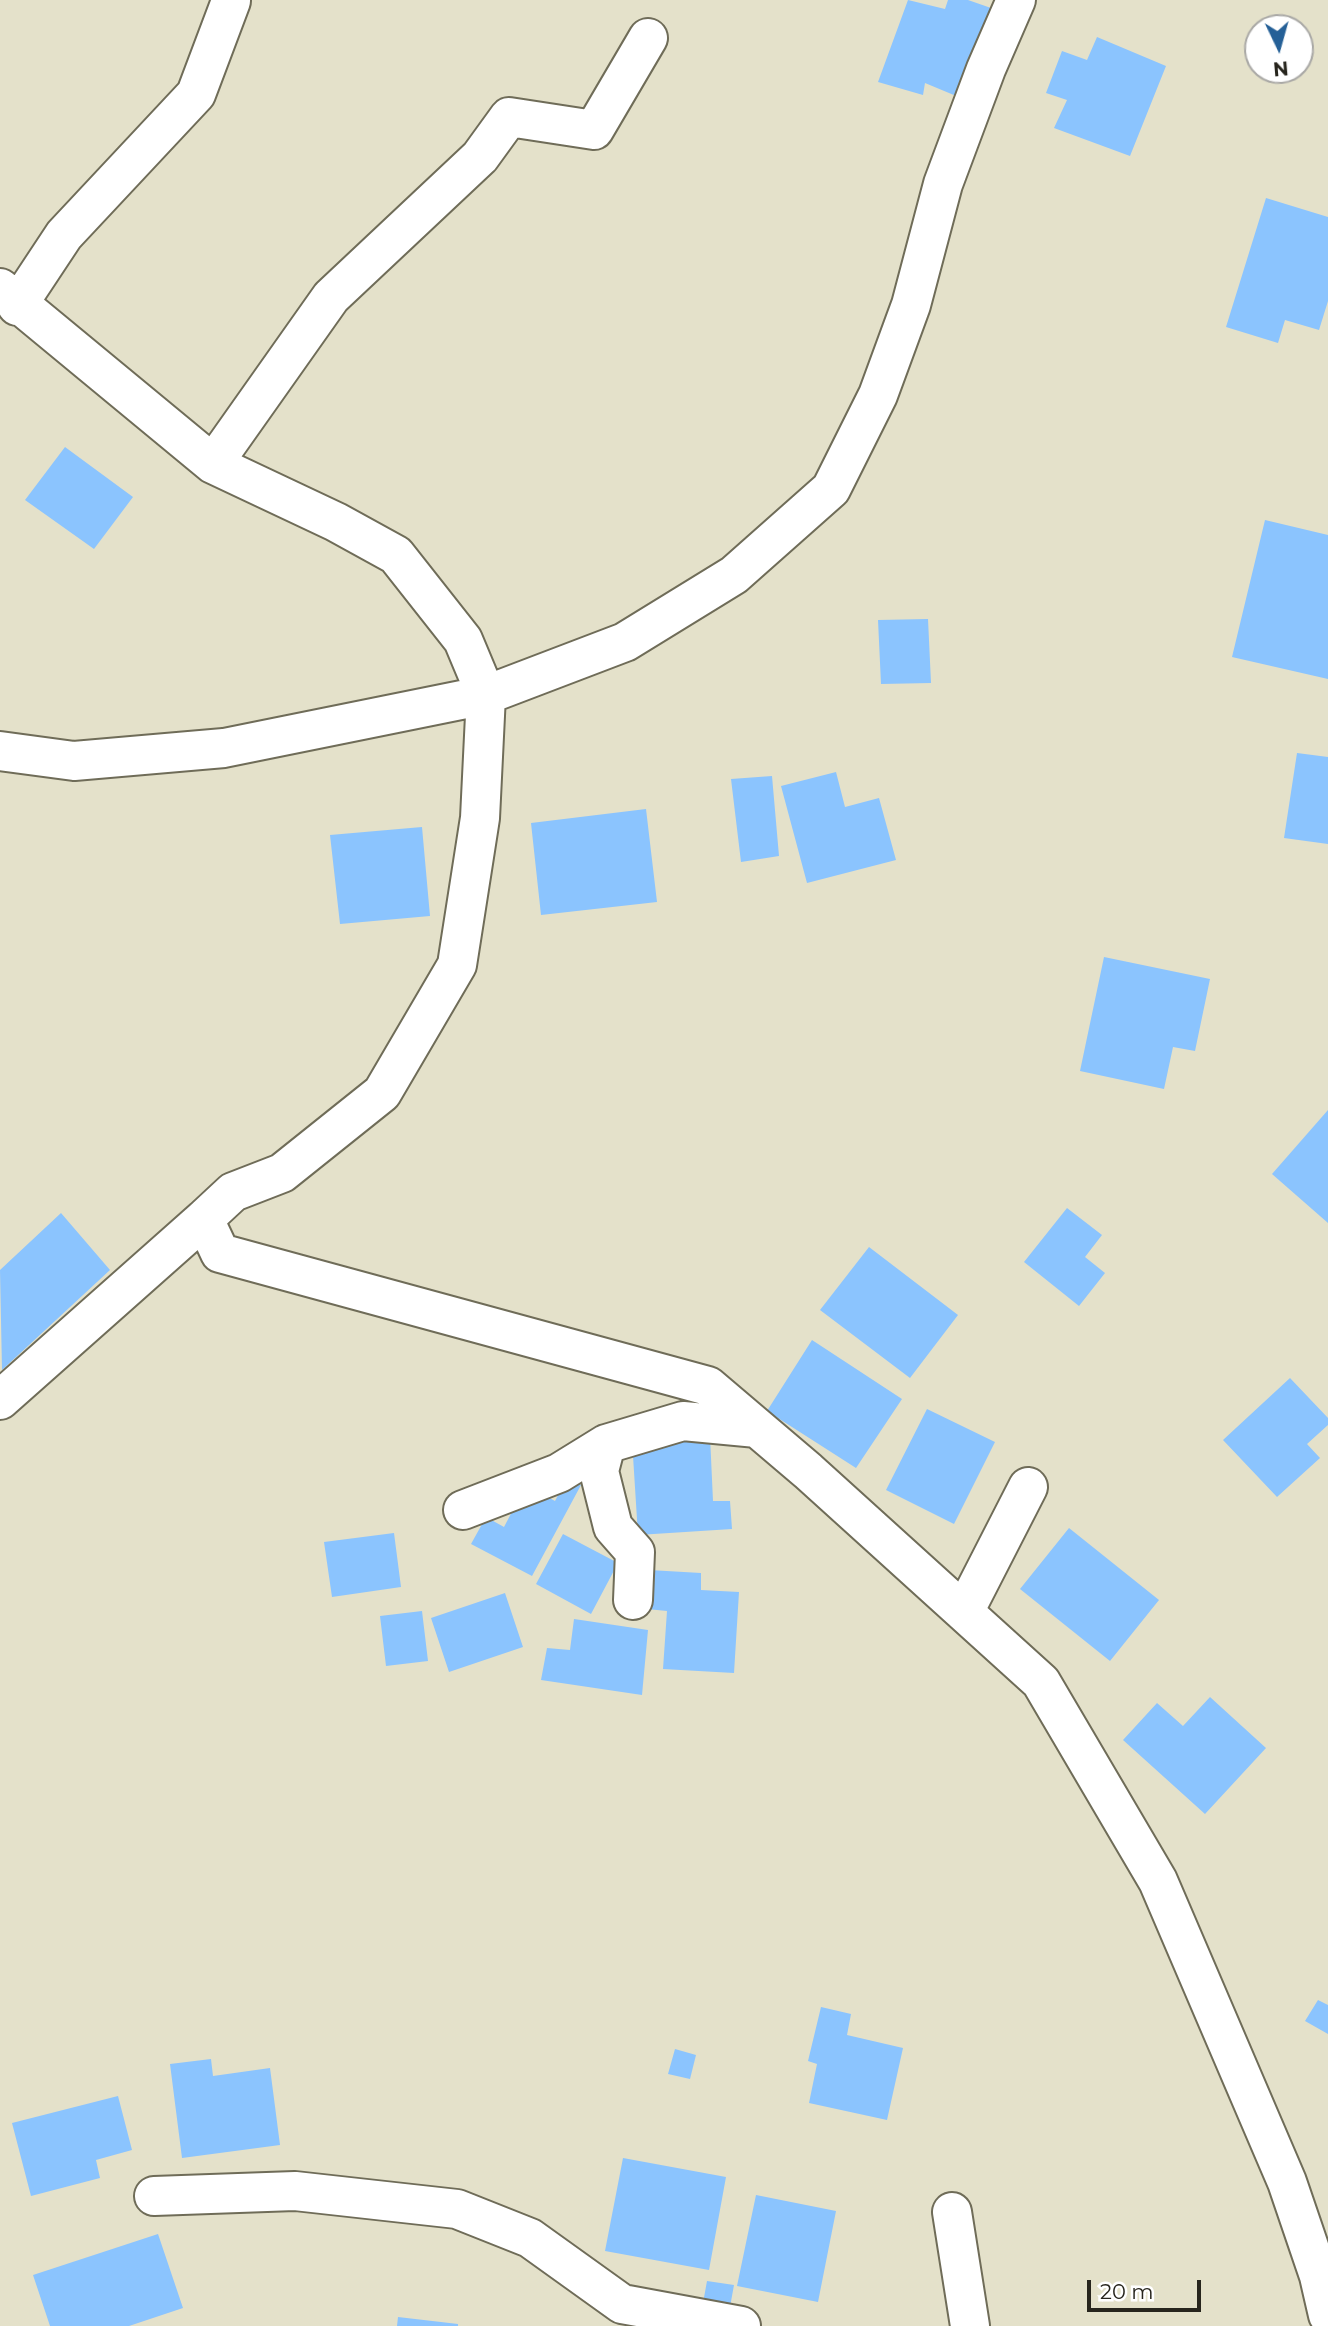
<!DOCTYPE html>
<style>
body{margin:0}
#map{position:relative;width:1328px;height:2326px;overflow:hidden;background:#e4e1ca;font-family:Montserrat,sans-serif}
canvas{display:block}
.north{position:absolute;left:1244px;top:14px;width:70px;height:70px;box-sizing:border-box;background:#fff;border:2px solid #a9a8a5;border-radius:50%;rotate:175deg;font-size:19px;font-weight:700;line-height:28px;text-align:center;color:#27251d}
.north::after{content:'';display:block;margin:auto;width:24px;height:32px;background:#256097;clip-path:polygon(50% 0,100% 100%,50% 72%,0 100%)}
.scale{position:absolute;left:1087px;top:2280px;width:114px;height:32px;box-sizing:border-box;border:4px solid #27251d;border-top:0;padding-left:9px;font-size:21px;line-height:24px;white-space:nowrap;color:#27251d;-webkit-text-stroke:5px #fff;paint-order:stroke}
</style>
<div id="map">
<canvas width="1328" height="2326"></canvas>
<div class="north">N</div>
<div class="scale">20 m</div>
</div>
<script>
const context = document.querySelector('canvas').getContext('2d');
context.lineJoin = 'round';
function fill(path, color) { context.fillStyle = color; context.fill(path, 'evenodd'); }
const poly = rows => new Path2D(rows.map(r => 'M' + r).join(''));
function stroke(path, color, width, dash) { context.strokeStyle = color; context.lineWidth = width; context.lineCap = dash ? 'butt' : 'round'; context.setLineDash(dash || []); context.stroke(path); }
fill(poly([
 [908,0,945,9,948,0,968,0,991,8,961,98,925,83,923,95,878,82],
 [1097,37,1166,66,1130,156,1054,128,1067,100,1046,93,1062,51,1087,60],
 [1266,198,1328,217,1328,301,1319,330,1285,320,1278,343,1226,327],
 [65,447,133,497,94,549,25,500],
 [1265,520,1328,535,1328,679,1232,657],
 [928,619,931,683,881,684,878,620],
 [1297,753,1328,757,1328,844,1284,838],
 [836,772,845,807,879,798,896,860,807,883,781,786],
 [772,776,779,856,741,862,731,779],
 [646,809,657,902,541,915,531,823],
 [422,827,430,916,340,924,330,835],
 [1104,957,1210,979,1195,1051,1173,1047,1164,1089,1080,1071],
 [1328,1110,1328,1223,1272,1174],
 [1067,1208,1102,1235,1085,1257,1105,1273,1079,1306,1024,1262],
 [61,1213,110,1270,2,1370,0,1270],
 [869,1247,958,1315,910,1378,820,1310],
 [812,1340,902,1399,856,1468,767,1411],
 [1290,1378,1328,1418,1328,1425,1307,1444,1320,1458,1277,1497,1223,1440],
 [927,1409,995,1442,954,1524,886,1490],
 [710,1436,713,1501,730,1501,732,1529,638,1535,632,1440],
 [567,1478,581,1485,532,1576,471,1544,486,1517,504,1527,526,1485,555,1501],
 [1069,1528,1159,1600,1110,1661,1020,1589],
 [394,1533,401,1587,332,1597,324,1542],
 [563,1534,618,1563,591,1614,536,1584],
 [649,1570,701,1573,701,1590,739,1592,734,1673,663,1669,667,1611,647,1609],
 [505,1593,523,1647,449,1672,431,1618],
 [422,1611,428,1661,386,1666,380,1616],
 [574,1619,648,1630,642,1695,541,1680,547,1648,570,1650],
 [1210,1697,1266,1748,1205,1814,1123,1740,1157,1703,1183,1726],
 [1318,2000,1328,2005,1328,2034,1305,2021],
 [821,2007,851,2014,847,2035,903,2048,887,2120,809,2103,817,2064,808,2061],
 [675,2049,696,2055,690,2079,668,2074],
 [211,2059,213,2076,270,2068,280,2145,182,2158,170,2064],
 [118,2096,132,2150,96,2160,100,2178,31,2196,12,2123],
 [623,2158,726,2177,709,2270,605,2251],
 [756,2195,836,2211,818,2302,737,2286],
 [158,2234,183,2308,129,2326,50,2326,33,2275],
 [707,2281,734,2285,730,2307,703,2303],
 [398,2317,458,2324,458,2326,397,2326]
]), '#8bc4fe');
const minor = poly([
 [0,288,213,464,336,522,396,555,463,640,486,695,480,818,457,965,382,1093,282,1173,233,1192,204,1219,220,1253,708,1386,808,1471,1041,1682,1158,1881,1287,2182,1319,2276,1328,2315],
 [17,306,64,235,196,94,231,1],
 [213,464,331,297,480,157,509,117,594,130,648,38],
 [0,751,74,761,224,748,486,695,625,642,734,575,831,489,878,395,911,305,943,184,986,69,1016,0],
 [0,1400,204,1219],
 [463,1510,559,1473,606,1444],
 [633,1600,635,1552,613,1527,599,1471,606,1444,683,1421,757,1428],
 [964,1612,1028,1487],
 [154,2196,295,2191,457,2209,530,2238,622,2304,741,2326],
 [952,2212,970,2326]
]);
stroke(minor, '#6f6c58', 42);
stroke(minor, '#fff', 38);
</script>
